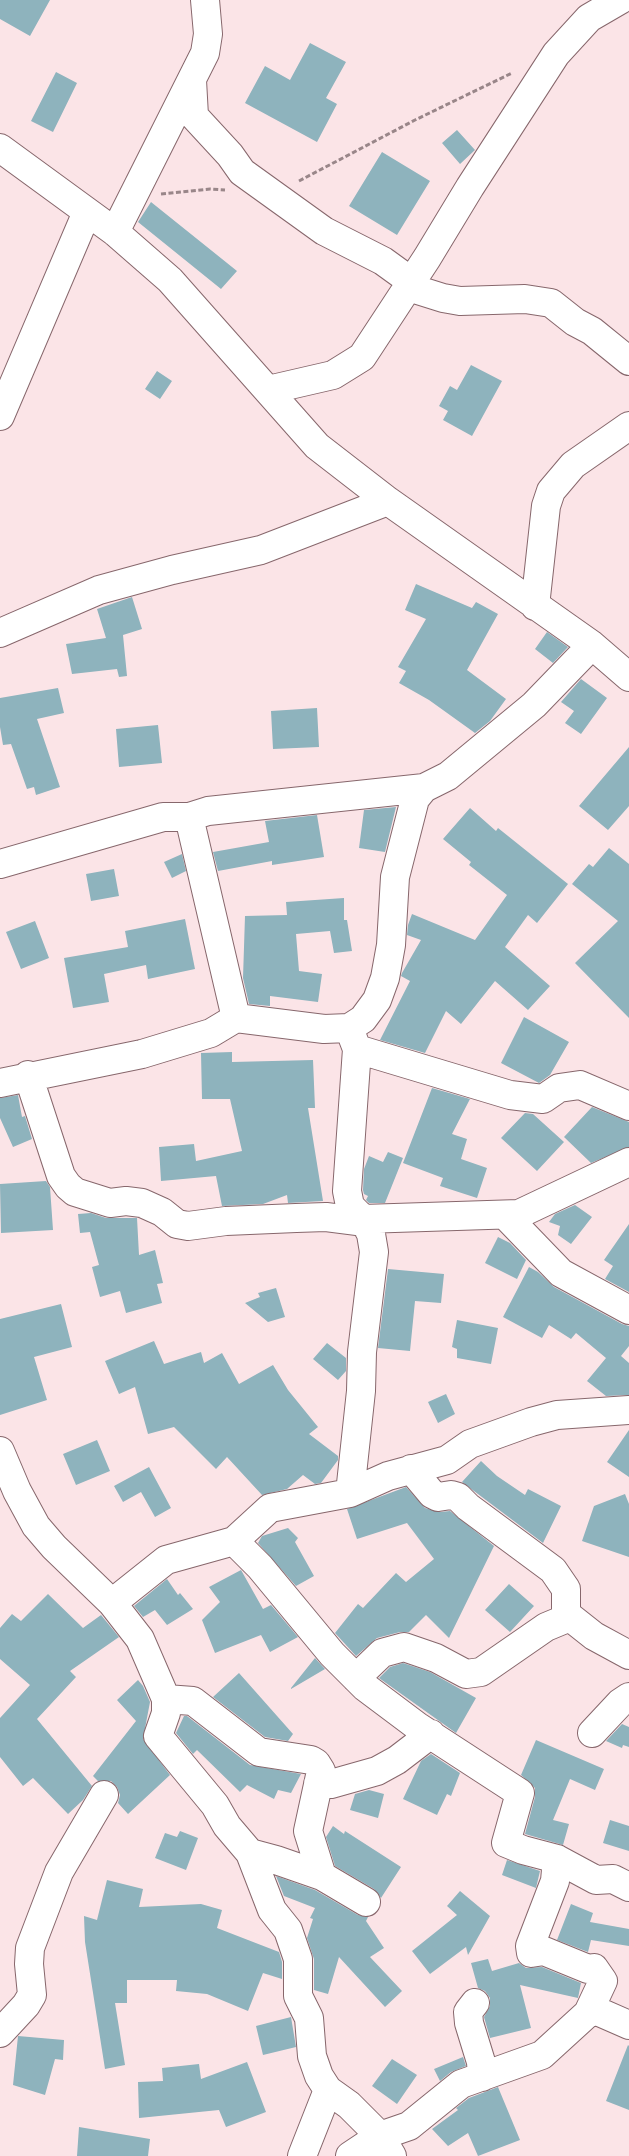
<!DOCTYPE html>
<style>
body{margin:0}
canvas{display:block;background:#fbe4e7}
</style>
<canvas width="629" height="2156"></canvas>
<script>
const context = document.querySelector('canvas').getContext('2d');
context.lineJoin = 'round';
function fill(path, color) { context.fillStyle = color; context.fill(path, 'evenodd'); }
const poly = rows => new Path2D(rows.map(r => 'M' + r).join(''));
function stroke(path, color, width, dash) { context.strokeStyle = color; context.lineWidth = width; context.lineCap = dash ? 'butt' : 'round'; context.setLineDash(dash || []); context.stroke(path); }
fill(poly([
 [0,0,50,0,30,36,0,19],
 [310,43,346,62,326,98,337,104,317,142,245,103,265,66,290,80],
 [56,72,77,83,53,132,31,121],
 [457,130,475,150,460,164,442,143],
 [382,152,430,181,397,235,349,206],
 [151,202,237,271,221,289,138,222],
 [471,365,502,381,472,436,443,420,448,411,439,406,450,386,457,390],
 [157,371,172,381,160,399,145,389],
 [416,584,472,608,476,602,498,614,467,670,506,699,490,721,475,733,429,700,399,683,406,671,398,667,426,619,405,610],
 [132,597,142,629,123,635,127,676,119,677,117,669,72,674,66,644,106,638,97,609],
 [547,632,568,647,553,663,535,649],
 [581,679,607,698,581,734,565,723,574,711,561,702],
 [58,688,64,713,37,719,60,787,36,795,34,787,27,789,11,744,3,745,0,727,0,698],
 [317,708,319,747,273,749,271,711],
 [158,725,162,763,119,767,116,729],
 [629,747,629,806,608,830,579,806],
 [396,807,385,852,359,848,364,810],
 [470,808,496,831,498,828,568,884,537,923,528,915,505,947,550,986,528,1010,495,981,461,1024,446,1011,425,1053,380,1040,410,981,401,976,402,973,421,940,407,935,408,925,412,914,475,940,507,895,469,865,471,862,443,839],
 [317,815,324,857,272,865,272,861,218,871,213,852,269,842,265,821],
 [609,848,629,864,629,1018,575,963,618,921,572,884,589,864,593,867],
 [182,854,186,871,172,878,164,862],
 [114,869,119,896,91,901,86,874],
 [344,898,344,920,347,920,352,951,334,953,330,931,296,934,299,971,322,974,318,1002,270,996,270,1006,249,1004,243,978,245,916,287,915,286,902],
 [185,919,195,969,148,979,146,965,104,974,109,1002,73,1008,64,958,128,947,125,931],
 [35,921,49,958,21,969,6,932],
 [524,1017,569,1042,550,1075,539,1083,501,1063],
 [232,1052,232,1062,313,1060,315,1108,308,1108,323,1201,288,1203,287,1195,263,1204,222,1206,216,1176,161,1181,159,1147,194,1144,196,1161,242,1151,230,1099,202,1099,201,1053],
 [432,1088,470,1099,452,1134,467,1139,461,1159,487,1168,477,1198,440,1186,443,1178,403,1163],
 [18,1095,22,1117,25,1116,32,1139,13,1147,0,1118,0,1098],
 [592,1107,629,1122,629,1147,591,1163,564,1137],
 [525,1113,533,1114,564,1142,537,1171,501,1138],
 [388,1152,403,1158,385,1203,369,1203,366,1200,368,1196,364,1194,363,1190,364,1169,369,1156,383,1162],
 [46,1181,50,1187,53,1230,1,1233,0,1184],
 [575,1205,592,1217,571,1244,558,1235,560,1226,549,1222,555,1214],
 [91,1213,106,1218,137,1218,139,1255,155,1250,163,1283,157,1284,162,1303,126,1313,120,1291,100,1297,92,1267,99,1265,90,1232,80,1233,78,1214],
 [629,1224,629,1292,605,1279,613,1266,604,1260],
 [498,1237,510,1243,526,1260,517,1279,485,1263],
 [529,1267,538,1272,554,1287,622,1324,629,1326,629,1346,621,1356,629,1363,629,1395,606,1396,587,1381,606,1358,576,1333,571,1339,549,1325,542,1338,503,1317],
 [388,1269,444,1274,441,1303,415,1301,410,1351,378,1348],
 [276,1288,285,1317,268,1322,245,1303,260,1297,258,1293],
 [61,1304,72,1347,34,1357,47,1400,0,1415,0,1319],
 [457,1320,498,1328,491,1364,457,1358,457,1349,452,1347],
 [154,1341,164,1364,201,1352,204,1363,222,1353,239,1384,273,1365,288,1390,318,1427,309,1434,338,1456,338,1460,321,1483,315,1484,303,1475,287,1489,262,1495,227,1457,216,1469,174,1427,148,1434,135,1387,119,1394,105,1361],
 [327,1343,346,1358,346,1371,338,1380,313,1359],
 [446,1394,455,1414,438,1423,428,1402],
 [629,1430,629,1477,607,1462],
 [97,1440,110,1471,76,1485,63,1454],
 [481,1461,497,1476,525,1495,528,1489,561,1506,543,1543,462,1482],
 [149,1467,171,1508,155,1517,141,1492,123,1502,114,1486],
 [406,1487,425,1508,440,1512,450,1511,494,1546,449,1638,426,1615,409,1632,400,1632,377,1638,356,1656,335,1633,358,1604,363,1608,396,1573,406,1582,434,1559,407,1523,357,1539,347,1509],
 [625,1494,629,1504,629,1557,582,1541,594,1506],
 [288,1528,298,1538,295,1542,314,1576,296,1586,258,1543,262,1536],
 [241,1570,263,1609,271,1605,298,1637,270,1652,261,1635,215,1653,202,1620,220,1602,209,1587],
 [167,1579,178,1595,180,1593,193,1609,167,1625,155,1610,143,1617,134,1606],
 [509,1584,534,1606,510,1632,485,1610],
 [48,1594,83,1628,101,1615,119,1637,70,1671,76,1677,37,1719,92,1786,83,1800,68,1814,33,1778,23,1786,0,1757,0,1718,30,1685,0,1659,0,1628,12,1614,21,1621],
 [315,1658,325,1669,291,1689,291,1688],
 [403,1663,430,1672,476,1698,456,1733,379,1678,390,1667],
 [239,1673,293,1734,288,1741,265,1737,213,1697],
 [138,1680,143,1686,150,1702,143,1739,170,1775,128,1814,118,1803,120,1795,117,1787,111,1781,98,1781,93,1776,136,1721,117,1700],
 [184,1716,187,1716,250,1765,301,1774,291,1793,278,1790,274,1799,247,1785,240,1792,197,1750,193,1754,176,1733],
 [622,1724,629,1727,629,1747,623,1745,622,1748,606,1741],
 [536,1740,604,1769,595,1790,570,1779,553,1820,569,1824,563,1845,525,1834,535,1797,535,1788,521,1775],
 [431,1754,460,1773,451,1796,447,1794,437,1815,403,1799,421,1761],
 [369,1790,384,1794,378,1818,350,1810,355,1794],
 [610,1820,629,1826,629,1851,603,1843],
 [333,1826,344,1834,345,1831,401,1867,381,1898,374,1889,335,1866,326,1837],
 [180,1831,198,1838,186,1870,155,1858,165,1833,177,1837],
 [507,1860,540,1871,536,1888,502,1875],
 [276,1876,315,1890,358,1915,368,1917,366,1921,384,1948,370,1957,402,1991,385,2007,339,1957,328,1994,314,1990,314,1959,307,1938,313,1919,310,1918,315,1908,284,1896],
 [107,1880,143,1889,139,1907,201,1904,222,1910,217,1928,279,1952,282,1962,282,1979,263,1973,248,2011,207,1994,176,1991,177,1980,127,1980,127,2003,115,2003,125,2065,105,2069,85,1942,84,1916,97,1920],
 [460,1891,490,1916,468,1955,466,1947,430,1974,412,1951,457,1915,447,1906],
 [571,1904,593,1913,590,1922,629,1929,629,1946,591,1940,588,1952,557,1940],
 [488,1959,492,1971,519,1963,526,1968,542,1967,581,1983,578,1998,520,1985,531,2028,490,2038,484,2017,490,2006,490,1998,485,1991,478,1988,471,1963],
 [291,2017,296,2047,263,2055,256,2026],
 [18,2036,64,2040,63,2060,55,2059,45,2095,13,2085],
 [628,2045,629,2046,629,2110,606,2101],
 [463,2057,466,2066,451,2072,440,2081,434,2069],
 [392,2059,417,2075,397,2104,372,2086],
 [247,2062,266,2112,226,2127,219,2110,139,2118,138,2082,163,2081,162,2068,199,2064,201,2079],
 [498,2087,520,2140,478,2156,468,2133,448,2146,432,2129,458,2110,456,2108,469,2098],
 [79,2127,150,2139,148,2156,77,2156]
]), '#8eb3bd');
const minor = poly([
 [192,80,194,116,230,155,242,172,324,231,383,261,412,282],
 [0,148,115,232,170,280,317,446,388,501,592,645,629,677],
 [115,232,205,53,208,34,205,0],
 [408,287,443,298,460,301,525,299,551,303,575,322,592,331,629,361],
 [268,390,333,375,362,357,427,258,470,187,556,54,589,18,620,0],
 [0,416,87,212],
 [535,606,546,506,551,491,573,465,629,426],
 [0,633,99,590,172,570,261,550,388,501],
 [189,817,236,1018],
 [0,864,163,817,189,817,208,811,424,788],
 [349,1028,357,1049,347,1191,350,1206,363,1219,371,1234,374,1252,362,1352,361,1391,350,1493],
 [357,1049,510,1095,543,1099,559,1088,580,1085,629,1106],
 [28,1075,61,1176,68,1186,75,1192,110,1203,126,1201,142,1203,162,1212,177,1224,188,1226,226,1221,296,1218,326,1217,365,1222],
 [0,1083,142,1054,211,1033,236,1018,324,1029,349,1028,363,1019,377,1000,385,978,391,945,395,877,415,799,424,788,448,776,534,705,592,645],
 [506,1216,561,1273,629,1310],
 [363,1219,519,1214,629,1162],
 [0,1451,17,1491,36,1526,54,1547,112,1603,140,1639,166,1699,166,1713,158,1736,215,1805,227,1826,250,1853,272,1910,288,1930,298,1959,298,1996,309,2018,312,2056,319,2076,328,2090,349,2105,380,2136,392,2156],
 [411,1469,432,1494,438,1497,451,1495,458,1497,468,1507,553,1570,566,1589,566,1612,570,1617,594,1636,629,1655],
 [234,1541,260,1567,332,1654,365,1687,417,1726,520,1793,506,1843,523,1850,557,1859,596,1880,613,1879,629,1887],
 [112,1603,166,1560,234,1541,270,1508,350,1493,388,1476,447,1460,470,1444,531,1422,557,1415,629,1410],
 [356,1678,382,1653,404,1647,436,1658,466,1674,481,1672,546,1627,570,1617],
 [166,1699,193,1701,259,1752,311,1760,316,1763,321,1771,308,1831,322,1876],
 [592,1733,620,1703,629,1697],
 [318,1784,331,1784,377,1771,397,1760,431,1734],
 [250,1853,276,1860,322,1876,366,1902],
 [557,1859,555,1881,530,1946,531,1953,544,1951,588,1969,594,1968,603,1981,588,2013],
 [475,2003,468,2012,469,2023,481,2062,482,2077],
 [0,2033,26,2005,32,1995,29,1964,30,1948,59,1872,104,1795],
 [302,2156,328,2090],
 [350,2156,380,2136,409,2126,461,2084,542,2055,588,2013,597,2011,629,2025]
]);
stroke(minor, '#87676c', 30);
stroke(poly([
 [299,181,415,120,512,73],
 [161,194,210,189,225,190]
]), '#998689', 3, [5, 2.5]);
stroke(minor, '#fff', 28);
</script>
